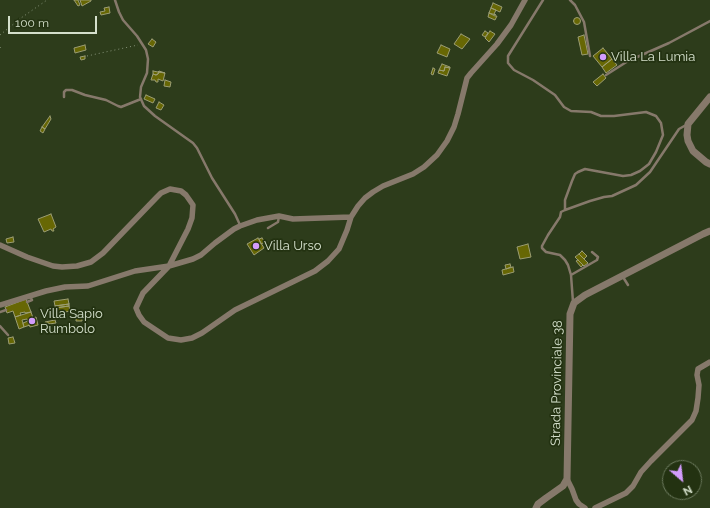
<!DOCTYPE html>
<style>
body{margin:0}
#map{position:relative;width:710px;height:508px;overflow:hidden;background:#2d3c1b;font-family:Raleway,sans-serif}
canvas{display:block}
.north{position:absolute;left:662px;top:460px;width:40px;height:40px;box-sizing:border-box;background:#233211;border:1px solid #6a785c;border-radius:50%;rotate:152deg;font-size:11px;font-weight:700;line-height:16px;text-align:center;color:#d5e0cc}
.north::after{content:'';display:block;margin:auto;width:14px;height:18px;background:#d39cfc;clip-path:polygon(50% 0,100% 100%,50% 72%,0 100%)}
.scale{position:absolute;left:8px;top:16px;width:89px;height:18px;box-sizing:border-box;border:2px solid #d5e0cc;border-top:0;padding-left:5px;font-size:12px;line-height:14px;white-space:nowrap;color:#d5e0cc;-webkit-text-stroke:3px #233211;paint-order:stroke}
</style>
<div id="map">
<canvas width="710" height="508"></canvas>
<div class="north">N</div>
<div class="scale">100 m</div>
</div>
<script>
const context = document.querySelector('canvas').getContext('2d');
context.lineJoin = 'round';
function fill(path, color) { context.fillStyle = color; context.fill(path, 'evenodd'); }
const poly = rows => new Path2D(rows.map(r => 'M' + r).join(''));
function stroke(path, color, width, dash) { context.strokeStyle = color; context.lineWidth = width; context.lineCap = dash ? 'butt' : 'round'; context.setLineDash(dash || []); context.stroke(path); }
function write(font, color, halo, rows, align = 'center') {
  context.font = font + ' Raleway,sans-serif'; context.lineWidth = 3.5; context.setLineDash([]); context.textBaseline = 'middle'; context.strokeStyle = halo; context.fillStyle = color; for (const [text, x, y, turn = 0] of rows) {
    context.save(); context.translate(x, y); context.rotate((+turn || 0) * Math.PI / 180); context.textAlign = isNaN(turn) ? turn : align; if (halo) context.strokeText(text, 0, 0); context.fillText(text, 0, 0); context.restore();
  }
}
const building = poly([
 [74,0,78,0,80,5,78,6,74,0],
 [80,0,91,0,91,1,82,6,80,0],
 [493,3,502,7,500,12,491,8,493,3],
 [109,7,110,13,101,15,100,12,105,11,104,8,109,7],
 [491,8,496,10,494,14,496,15,489,13,491,8],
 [489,13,495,16,497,16,495,20,488,17,489,13],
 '573.5 21a3.5 3.5 0 1 1 7 0a3.5 3.5 0 1 1-7 0Z',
 [485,31,488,33,485,37,482,35,485,31],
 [490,31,495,34,489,42,485,38,490,31],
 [461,34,470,39,462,49,454,44,461,34],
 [584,35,588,54,582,55,578,37,584,35],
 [152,39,156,42,153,47,148,44,152,39],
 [85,45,86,50,75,53,74,48,85,45],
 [441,45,450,49,447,57,437,53,441,45],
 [603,48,612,59,602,67,593,56,603,48],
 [85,56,85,59,81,60,80,57,85,56],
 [612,59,617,65,606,73,602,67,612,59],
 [442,64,450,67,450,68,445,67,444,71,439,70,442,64],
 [445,67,450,68,447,76,438,73,439,70,444,71,445,67],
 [433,68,435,69,433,75,431,74,433,68],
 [153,71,158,72,159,71,165,73,159,72,158,74,156,75,153,74,153,71],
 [159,72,165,73,163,81,158,79,158,82,156,82,155,80,151,80,153,74,156,75,158,74,159,72],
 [603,74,606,78,597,86,593,82,603,74],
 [165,80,171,82,170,87,164,86,165,80],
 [146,95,155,99,153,103,144,99,146,95],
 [159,102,164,105,161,110,156,108,159,102],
 [50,116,51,119,45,129,42,127,50,116],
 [42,127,45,129,43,133,40,131,42,127],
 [51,214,56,227,53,229,54,231,52,231,51,229,44,232,38,219,51,214],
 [13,237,14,242,7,243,6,239,13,237],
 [258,238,264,248,254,255,247,244,258,238],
 [262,238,265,242,261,244,259,239,262,238],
 [528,244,531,257,520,259,517,247,528,244],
 [582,251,587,256,584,259,579,254,582,251],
 [579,254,588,263,584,266,575,257,579,254],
 [578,260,583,265,581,267,576,261,578,260],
 [510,264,511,267,506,269,505,265,510,264],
 [513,267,514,272,503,275,502,270,513,267],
 [26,299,31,312,25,313,25,312,20,313,21,315,15,317,13,311,7,313,5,307,26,299],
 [68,299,69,304,55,306,54,301,68,299],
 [69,304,69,306,55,308,55,306,69,304],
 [69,306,70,311,56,314,55,308,69,306],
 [31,312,33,318,36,317,38,325,30,327,27,319,22,320,24,327,19,329,15,317,31,312],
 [76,316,82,316,82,321,76,321,76,316],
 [55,320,56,323,49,324,49,323,45,323,45,322,55,320],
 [28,321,30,325,24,327,23,323,28,321],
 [13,337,15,343,9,344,8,338,13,337]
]);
fill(building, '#676704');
stroke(building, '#9b9d73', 1);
stroke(poly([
 [0,35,21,18,47,0],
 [0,47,2,49],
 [87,56,138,45]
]), '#87947a', 1, [1, 3]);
stroke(poly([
 [115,0,119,12,123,20,137,36,146,50,148,59,147,73,141,87,140,97,144,106,155,116,193,143,197,148,212,178,235,214,240,225],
 [543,0,508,56,508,63,514,70,533,80,555,95,564,107,571,111,591,112,601,116,614,116,646,112,656,116,661,123,663,135,656,152,649,164,640,171,631,175,623,176,585,169,578,172,575,174,572,181,565,200,565,210],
 [570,0,575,5,584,22,590,56],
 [606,75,628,61,669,43,710,21],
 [64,97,64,92,66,90,72,90,85,95,106,100,118,106,121,107,141,99],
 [268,228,278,222,279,216],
 [571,275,597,260,598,257,592,252],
 [623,277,628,285],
 [27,302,32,300,30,296],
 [573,302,571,275,568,265,565,260,560,255,546,252,542,248,542,246,548,235,560,217,561,212,565,210,590,201,604,197,612,196,636,185,650,172,679,129,686,125],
 [0,312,6,310],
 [0,326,8,335]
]), '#86796b', 2.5);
stroke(poly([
 [0,245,27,257,53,266,62,267,77,266,91,262,103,253,156,198,161,193,170,189,181,191,186,195,193,205,192,218,188,229,169,266,143,293,136,308,139,315,144,322,168,338,181,340,192,338,202,333,235,310,315,271,328,261,339,249,347,230,351,217,358,206,365,198,373,192,383,186,413,174,424,167,437,155,447,141,454,127,458,114,467,78,471,73,497,44,511,25,525,0],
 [0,305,46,291,65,287,88,286,135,271,169,266,193,259,201,255,215,243,234,229,240,226,257,220,279,216,293,219,351,217],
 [567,479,572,489,576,500,579,504,585,508],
 [595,508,626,493,633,486,641,472,651,461,692,420,696,411,698,398,699,385,697,375,698,369,710,362]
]), '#86796b', 5.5);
stroke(poly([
 [710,97,688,124,687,135,688,141,693,151,706,162,710,164],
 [536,508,538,504,546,498,563,486,567,479,570,314,574,303,585,295,703,234,710,231]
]), '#86796b', 7);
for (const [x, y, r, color] of [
 [603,57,4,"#d39cfc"],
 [256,246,4,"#d39cfc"],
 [32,321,4,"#d39cfc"]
]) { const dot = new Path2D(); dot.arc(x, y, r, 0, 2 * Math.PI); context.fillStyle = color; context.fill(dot); stroke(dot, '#233211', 1.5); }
write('13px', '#d5e0cc', '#233211', [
 ["Villa La Lumia",611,57],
 ["Villa Urso",264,246],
 ["Villa Sapio",40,314],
 ["Rumbolo",40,329]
], 'left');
write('13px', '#d5e0cc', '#233211', [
 ["Strada Provinciale 38",557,383,-89]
]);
</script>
